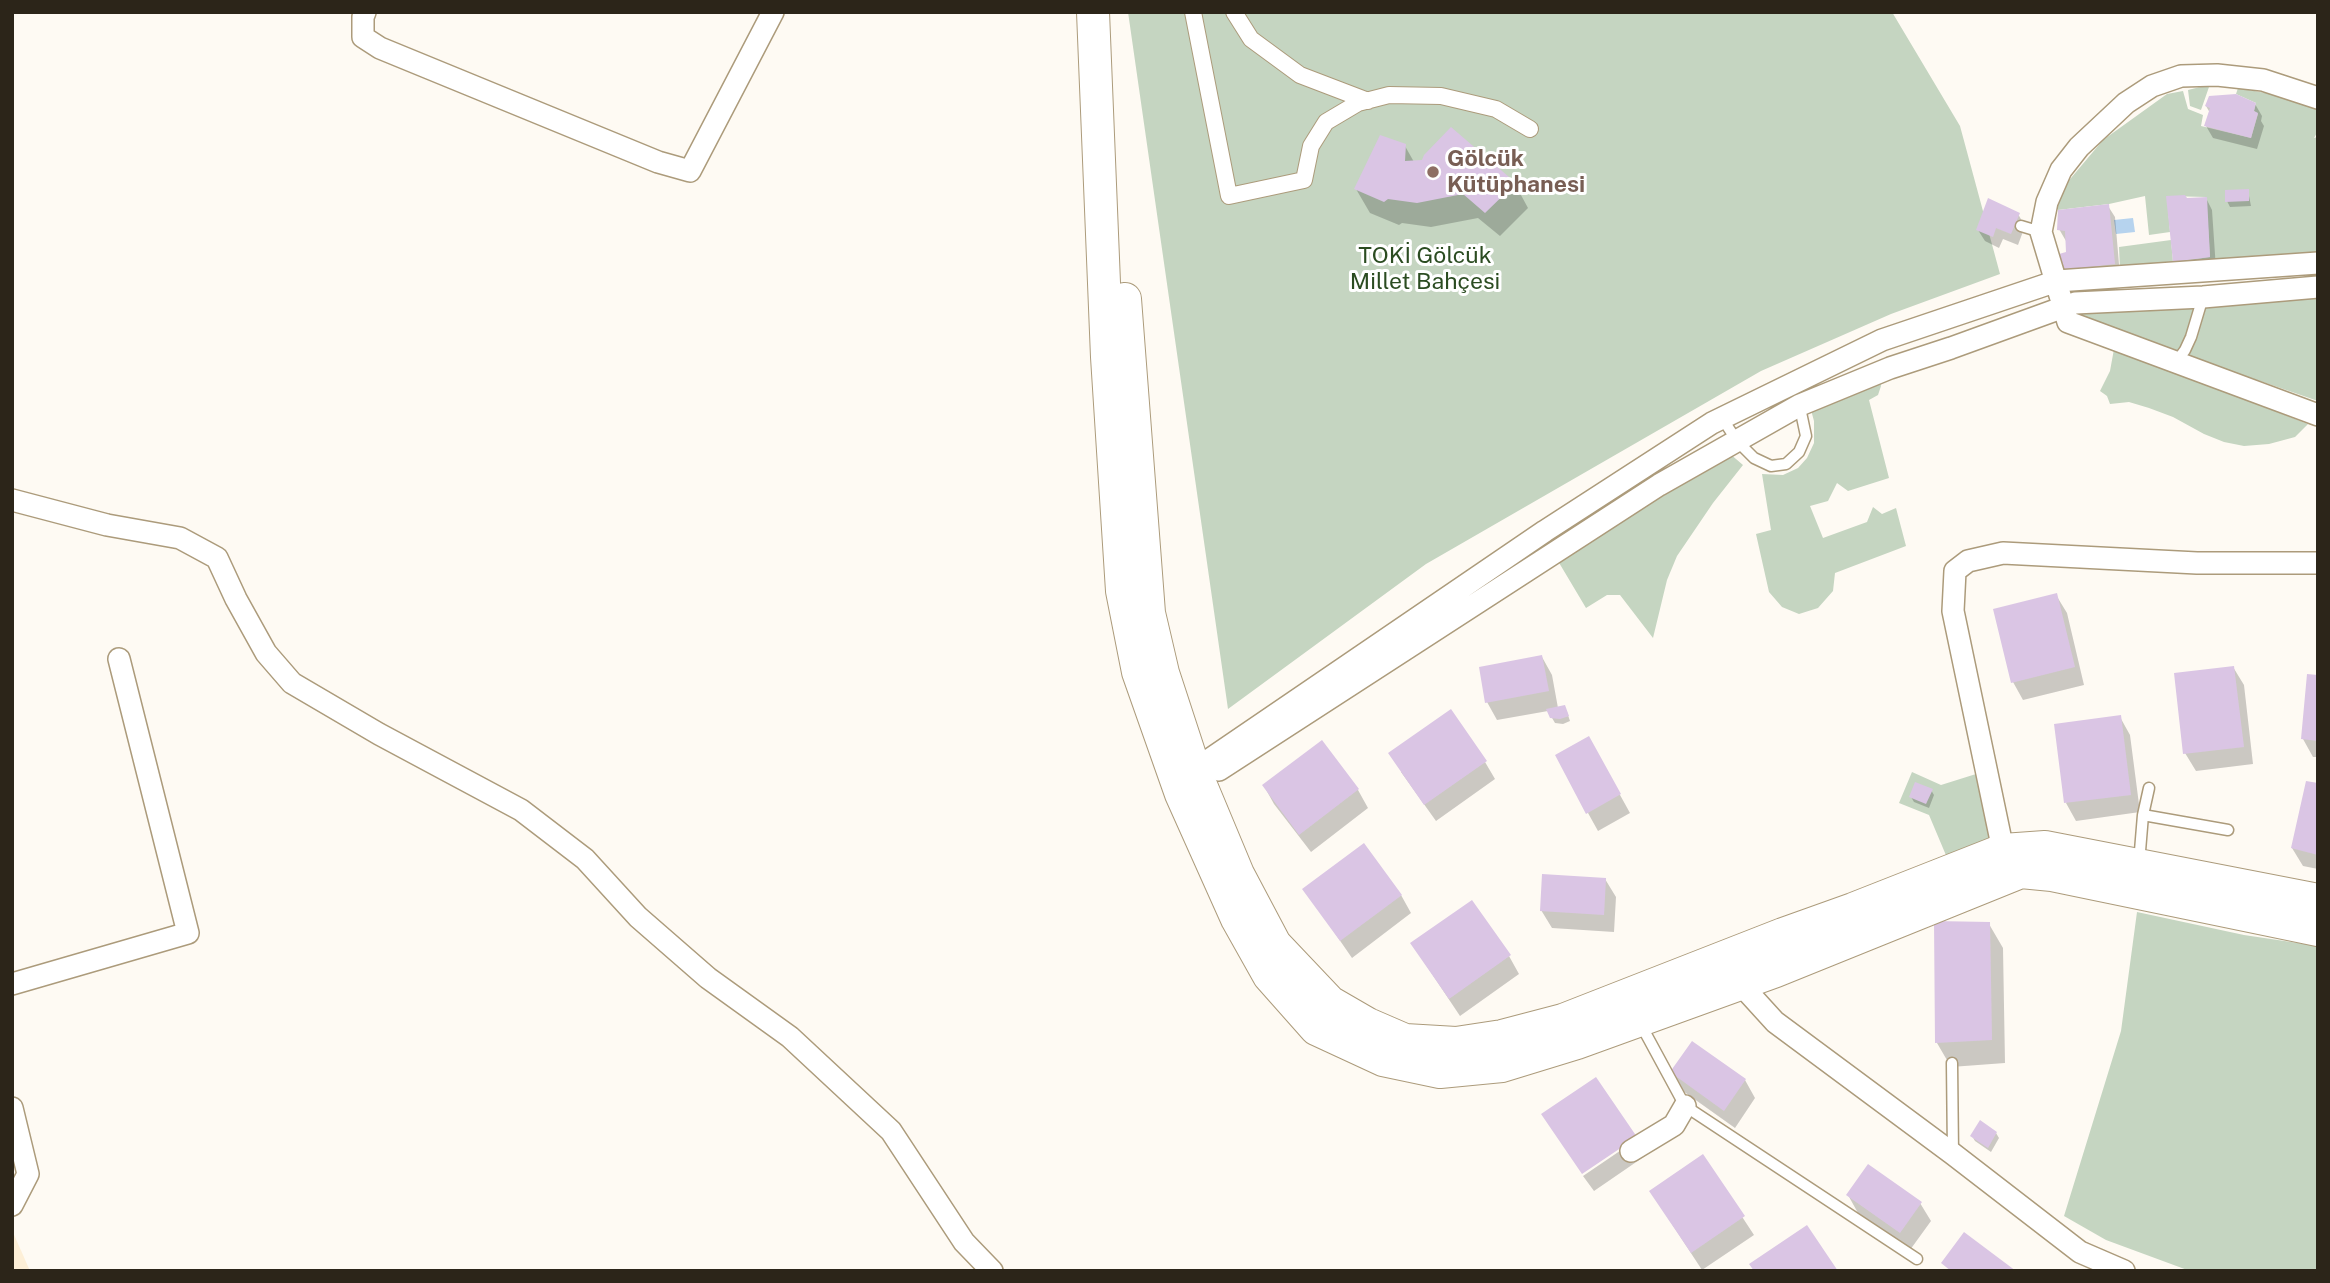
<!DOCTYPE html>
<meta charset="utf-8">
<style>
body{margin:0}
#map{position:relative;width:2330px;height:1283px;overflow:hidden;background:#fefaf3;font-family:"Public Sans",sans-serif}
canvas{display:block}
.frame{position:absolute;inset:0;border:14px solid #2c2519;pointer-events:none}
</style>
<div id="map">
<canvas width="2330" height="1283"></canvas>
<div class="frame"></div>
</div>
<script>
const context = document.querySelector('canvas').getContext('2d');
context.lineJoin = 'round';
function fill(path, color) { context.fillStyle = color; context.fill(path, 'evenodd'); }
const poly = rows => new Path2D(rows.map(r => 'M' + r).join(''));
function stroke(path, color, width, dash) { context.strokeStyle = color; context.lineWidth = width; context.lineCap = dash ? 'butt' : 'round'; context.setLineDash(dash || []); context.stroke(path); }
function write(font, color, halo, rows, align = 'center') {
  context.font = font + ' "Public Sans",sans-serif'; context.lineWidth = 6; context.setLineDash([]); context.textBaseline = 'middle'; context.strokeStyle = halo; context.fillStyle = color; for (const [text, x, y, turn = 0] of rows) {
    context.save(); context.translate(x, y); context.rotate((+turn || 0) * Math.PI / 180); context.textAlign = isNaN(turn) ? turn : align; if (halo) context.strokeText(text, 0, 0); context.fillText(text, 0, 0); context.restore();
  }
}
fill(poly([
 [12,1230,30,1271,12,1271]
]), '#fdefd7');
fill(poly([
 [1128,12,1892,12,1960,126,2000,274,1891,314,1761,371,1426,564,1228,709],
 [2200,87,2209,87,2201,110,2190,106,2188,90],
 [2238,88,2271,94,2318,109,2318,131,2314,138,2318,137,2318,256,2120,270,2119,247,2171,240,2173,262,2210,257,2206,197,2167,196,2170,232,2149,235,2145,196,2109,204,2058,210,2055,197,2103,140,2167,94,2183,91,2188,109,2203,115,2201,126,2251,138,2258,114,2254,111,2256,103,2236,94],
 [2225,190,2249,190,2249,201,2225,201],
 [2318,294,2318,401,2156,345,2076,321,2078,307,2182,309,2243,298],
 [2114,349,2308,424,2295,437,2269,444,2244,446,2224,442,2204,434,2173,417,2149,408,2129,402,2110,404,2107,396,2100,391,2110,371],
 [1880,379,1881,386,1878,395,1869,400,1889,478,1848,491,1837,483,1828,501,1810,506,1823,538,1867,522,1873,507,1882,514,1896,508,1906,546,1835,573,1833,591,1818,608,1799,614,1782,607,1769,592,1756,534,1771,530,1762,474,1783,475,1798,468,1807,458,1814,443,1814,421,1811,410],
 [1729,453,1743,465,1713,503,1677,556,1667,580,1653,638,1620,595,1607,595,1586,608,1558,561],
 [1912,772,1941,785,1976,774,1991,844,1948,860,1929,815,1899,803],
 [2137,912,2244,935,2318,946,2318,1271,2190,1271,2106,1240,2064,1216,2121,1031]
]), '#c5d5c1');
fill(poly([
 [2133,218,2135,232,2116,234,2114,220]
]), '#b6d3ee');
fill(poly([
 [2255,104,2262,116,2261,121,2264,126,2257,149,2213,138,2206,126,2210,113,2206,106],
 [1405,146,1414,162,1515,184,1528,208,1500,236,1478,218,1431,227,1402,223,1399,225,1370,213,1356,189],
 [2248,191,2251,206,2230,207,2227,201],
 [2206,198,2212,210,2216,269,2181,273,2175,261],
 [2108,206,2115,217,2120,276,2071,281,2064,270,2068,253,2066,241,2059,229],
 [2018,214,2025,226,2018,245,2003,239,1999,248,1985,241,1978,230],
 [2056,595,2067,613,2084,685,2023,700,2013,682],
 [1542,657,1552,675,1558,708,1567,712,1570,721,1563,724,1555,723,1548,711,1497,720,1487,702],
 [2233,667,2244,685,2253,764,2196,771,2185,753],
 [2318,677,2318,757,2313,757,2303,739],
 [2120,717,2130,735,2140,812,2076,821,2066,803],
 [1322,742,1358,790,1368,808,1311,852,1274,804,1264,786],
 [1599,757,1630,813,1598,831,1588,813],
 [1485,762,1495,779,1436,821,1401,772],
 [2318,785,2318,869,2303,866,2292,848],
 [1931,790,1934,795,1929,808,1914,802,1911,797],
 [1605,879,1616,897,1614,932,1552,928,1541,910],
 [1305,890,1401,895,1411,913,1352,958],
 [1936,923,1989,924,2003,948,2005,1063,1951,1067,1937,1043],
 [1412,944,1509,956,1519,974,1460,1016],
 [1672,1073,1745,1080,1755,1098,1735,1128,1683,1091],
 [1996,1133,1999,1138,1991,1152,1975,1141,1972,1136],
 [1636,1140,1645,1156,1594,1191,1583,1176],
 [1703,1157,1754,1235,1702,1270,1651,1192],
 [1848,1195,1920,1203,1931,1221,1910,1250,1858,1213]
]), '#0003');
fill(poly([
 [2236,94,2256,103,2254,111,2258,113,2251,138,2204,126,2210,108,2205,106,2209,96],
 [1451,127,1516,183,1485,213,1463,194,1417,203,1388,199,1384,202,1354,189,1380,135,1406,144,1405,161,1422,160,1424,155],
 [2249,189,2249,201,2225,202,2225,190],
 [2185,195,2187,198,2207,197,2210,257,2173,262,2166,196],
 [1988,198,2020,213,2011,234,1996,228,1993,237,1976,230],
 [2109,204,2115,264,2063,270,2059,254,2066,252,2065,231,2057,230,2058,210],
 [2057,593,2075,667,2011,683,1993,609],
 [1542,655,1549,691,1485,703,1479,667],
 [2234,666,2244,747,2183,754,2174,673],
 [2307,674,2318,675,2318,741,2301,739],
 [1565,705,1569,716,1560,719,1550,718,1546,709],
 [1451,709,1487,761,1424,805,1388,753],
 [2121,715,2131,795,2064,803,2054,724],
 [1589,736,1621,794,1586,814,1555,755],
 [1322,740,1359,789,1299,835,1262,785],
 [2306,781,2318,783,2318,855,2291,848],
 [1915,782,1933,789,1926,804,1909,797],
 [1364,843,1402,895,1340,941,1302,889],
 [1542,874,1606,878,1604,915,1540,911],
 [1472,900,1511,955,1449,999,1410,943],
 [1934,921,1990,922,1992,1040,1935,1043],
 [1692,1041,1746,1079,1724,1111,1670,1072],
 [1596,1077,1637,1137,1582,1174,1541,1114],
 [1980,1120,1997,1132,1988,1148,1970,1136],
 [1703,1154,1745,1216,1691,1253,1649,1191],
 [1868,1164,1922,1202,1900,1233,1846,1195],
 [1807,1225,1838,1271,1754,1271,1749,1264],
 [1964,1232,2016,1271,1951,1271,1941,1263]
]), '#dac5e4');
const service = poly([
 [2021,226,2041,232],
 [2177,361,2185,350,2191,337,2203,297],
 [1722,418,1737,441,1754,458,1771,466,1786,464,1799,452,1806,436,1799,403],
 [2143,815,2149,788],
 [2139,863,2143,815,2228,830],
 [1640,1023,1685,1106,1917,1259],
 [1952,1063,1953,1154]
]);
const pedestrian = poly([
 [1193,12,1229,196,1304,180,1311,146,1326,122,1358,103,1389,95,1441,96,1496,109,1530,129],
 [1234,12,1251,39,1300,75,1368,101]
]);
const minor = poly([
 [365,12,363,17,363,37,380,48,658,162,690,171,773,12],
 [2318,98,2263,80,2217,75,2181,76,2152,86,2126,103,2079,147,2061,170,2047,202,2041,232,2068,322,2318,415],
 [12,500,107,525,180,538,217,558,236,599,266,653,292,683,379,734,521,810,585,859,638,917,708,978,790,1037,891,1131,964,1242,992,1271],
 [1219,770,1659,485,1800,405,1890,368,1951,348,2075,303,2203,297,2318,287],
 [1184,777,1545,531,1712,423,1882,340,2057,281,2318,263],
 [2003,850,1953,611,1955,571,1968,561,2003,553,2197,563,2318,563],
 [1734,977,1775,1022,1953,1154,2080,1252,2124,1271],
 [12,984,188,933,119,659],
 [12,1108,28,1174,12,1205],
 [1631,1151,1674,1125,1685,1106]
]);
const secondary = poly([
 [1093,12,1107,357,1122,591,1138,672,1181,794,1237,919,1269,976,1316,1029,1383,1060,1440,1072,1502,1066,1577,1043,1776,971,2021,872,2052,875,2318,930],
 [1125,299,1149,613,1163,673,1195,771,1238,874,1275,944,1330,1002,1368,1024,1405,1040,1456,1043,1502,1036,1563,1020,1783,934,1853,909,2003,850,2045,847,2318,900]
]);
stroke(service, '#ac9b7b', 13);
stroke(pedestrian, '#ac9b7b', 18);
stroke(minor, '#ac9b7b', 24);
stroke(secondary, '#ac9b7b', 34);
stroke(service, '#fff', 10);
stroke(pedestrian, '#fff', 16);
stroke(minor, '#fff', 21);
stroke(secondary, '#fff', 32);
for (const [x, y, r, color] of [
 [1433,172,7,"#8d6e63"]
]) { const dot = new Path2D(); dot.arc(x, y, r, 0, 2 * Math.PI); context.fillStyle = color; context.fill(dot); stroke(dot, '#fff', 2.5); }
write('bold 23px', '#785e54', '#fff', [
 ["Gölcük",1447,159],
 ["Kütüphanesi",1447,185]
], 'left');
write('23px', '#2b4c21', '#fff', [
 ["TOKİ Gölcük",1425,256],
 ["Millet Bahçesi",1425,282]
]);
</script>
